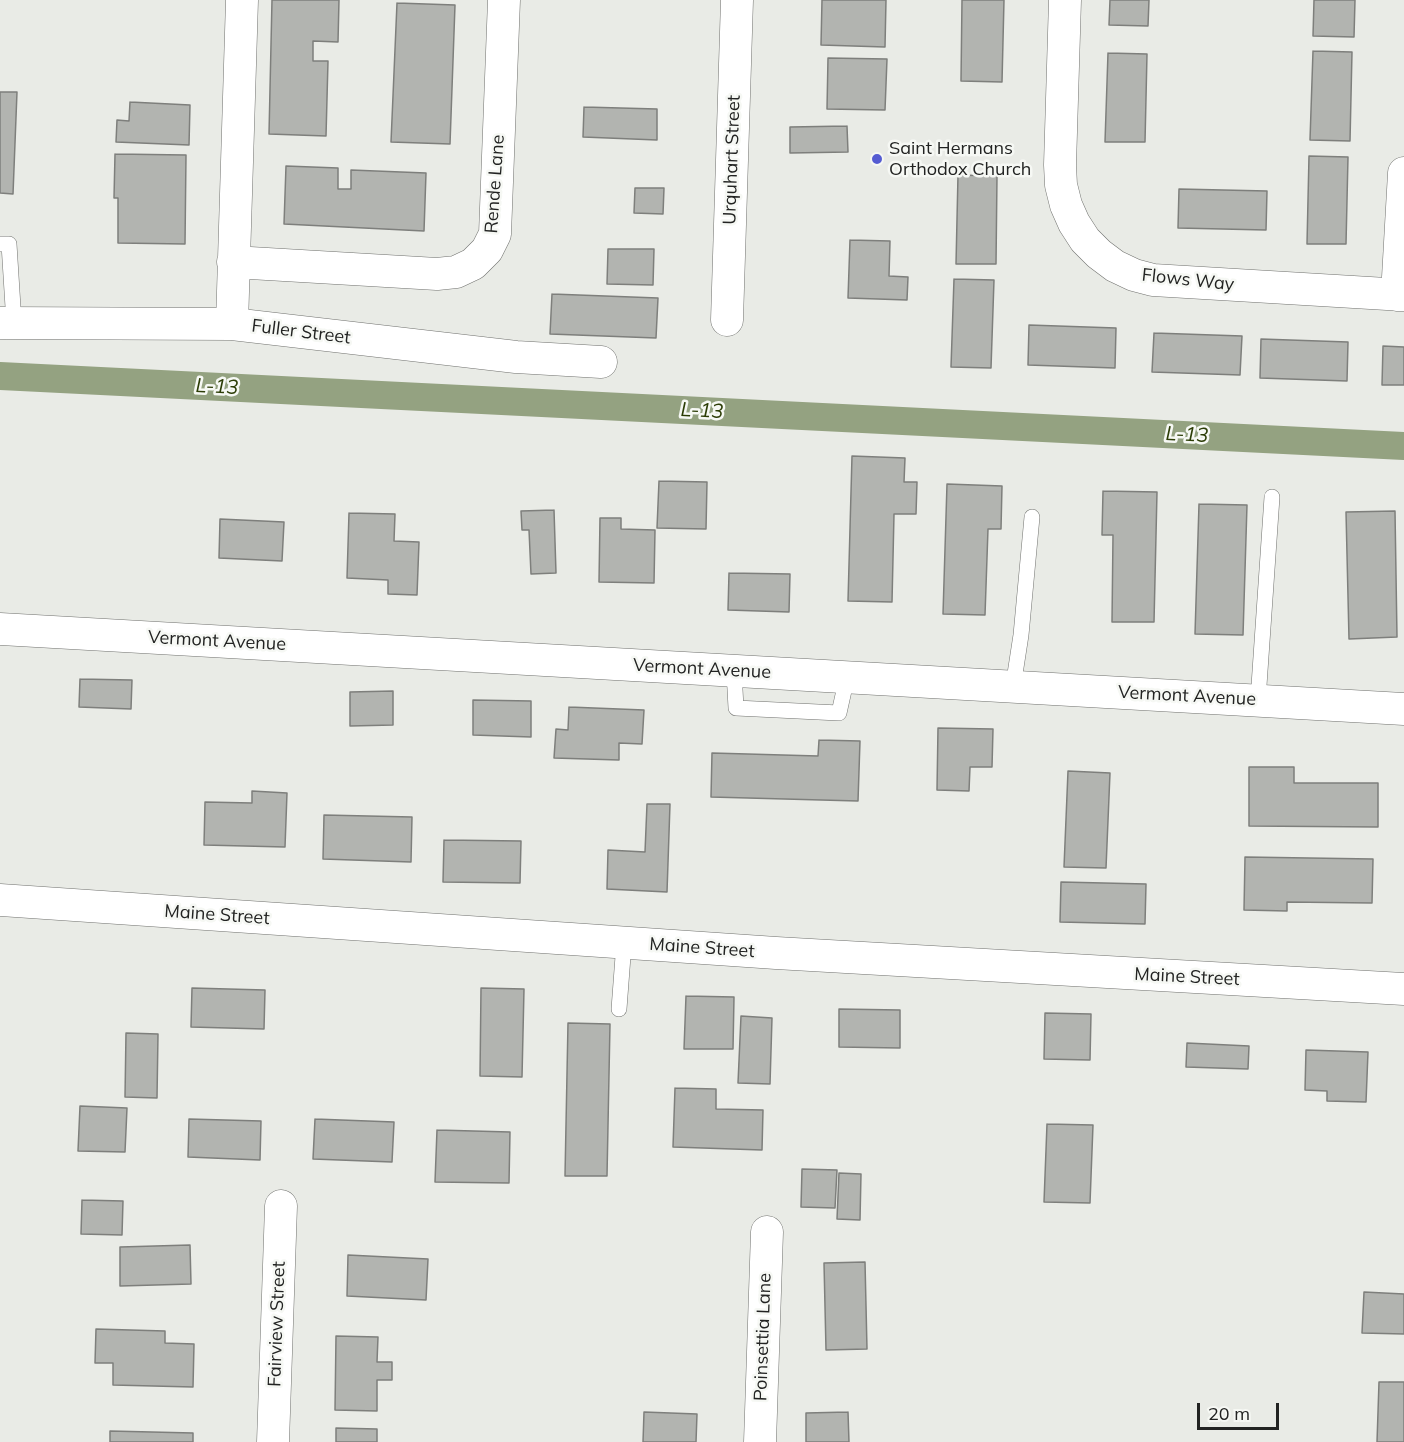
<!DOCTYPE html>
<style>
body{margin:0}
#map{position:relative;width:1404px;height:1442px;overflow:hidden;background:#e9ebe6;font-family:Mulish,sans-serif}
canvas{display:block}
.scale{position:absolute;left:1197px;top:1403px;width:82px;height:27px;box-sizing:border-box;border:3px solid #222322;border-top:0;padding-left:8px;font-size:18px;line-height:21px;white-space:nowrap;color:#222322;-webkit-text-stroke:4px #f6f8f4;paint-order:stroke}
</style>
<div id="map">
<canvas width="1404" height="1442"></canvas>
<div class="scale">20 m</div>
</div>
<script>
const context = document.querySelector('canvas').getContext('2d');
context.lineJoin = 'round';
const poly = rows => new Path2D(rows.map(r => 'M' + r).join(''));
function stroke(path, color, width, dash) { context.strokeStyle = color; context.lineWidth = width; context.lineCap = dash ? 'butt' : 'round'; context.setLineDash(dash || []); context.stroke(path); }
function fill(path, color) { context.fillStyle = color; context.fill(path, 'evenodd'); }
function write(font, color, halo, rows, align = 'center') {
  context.font = font + ' Mulish,sans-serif'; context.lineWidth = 5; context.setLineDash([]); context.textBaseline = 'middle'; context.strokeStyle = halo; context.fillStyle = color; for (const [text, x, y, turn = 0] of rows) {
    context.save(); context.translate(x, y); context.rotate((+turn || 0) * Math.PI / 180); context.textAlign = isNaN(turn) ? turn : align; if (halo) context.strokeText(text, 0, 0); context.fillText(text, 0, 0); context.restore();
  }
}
stroke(poly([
 [0,376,1404,446]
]), '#94a281', 28);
const building = poly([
 [272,0,339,0,338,42,313,41,313,61,328,61,326,136,269,134,272,0],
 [822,0,886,0,885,47,821,45,822,0],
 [962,0,1004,0,1002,82,961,81,962,0],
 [1110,0,1149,0,1148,26,1109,25,1110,0],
 [1314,0,1355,0,1354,37,1313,36,1314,0],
 [397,3,455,5,450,144,391,142,397,3],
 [1313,51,1352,52,1350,141,1310,140,1313,51],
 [1108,53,1147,54,1145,142,1105,142,1108,53],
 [828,58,887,59,885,110,827,109,828,58],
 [0,92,17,92,13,194,0,193,0,92],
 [130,102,190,105,189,145,116,142,117,120,129,121,130,102],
 [584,107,657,109,657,140,583,137,584,107],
 [847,126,848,152,790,153,790,127,847,126],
 [115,154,186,155,185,244,118,243,118,198,114,198,115,154],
 [1309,156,1348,157,1346,244,1307,244,1309,156],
 [286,166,338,168,338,189,351,189,351,170,426,173,424,231,284,224,286,166],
 [958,175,997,176,996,264,956,264,958,175],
 [635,188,664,188,663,214,634,213,635,188],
 [1179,189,1267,191,1266,230,1178,228,1179,189],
 [850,240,890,241,889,276,908,277,907,300,848,298,850,240],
 [608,249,654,249,653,285,607,284,608,249],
 [954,279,994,280,991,368,951,367,954,279],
 [552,294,658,298,656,338,550,334,552,294],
 [1029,325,1116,328,1115,368,1028,365,1029,325],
 [1154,333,1242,336,1240,375,1152,372,1154,333],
 [1261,339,1348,342,1347,381,1260,378,1261,339],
 [1383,346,1404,347,1404,385,1382,385,1383,346],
 [852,456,905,458,904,482,917,482,916,514,894,514,892,602,848,601,852,456],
 [659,481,707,482,706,529,657,528,659,481],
 [947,484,1002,486,1001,529,988,529,985,615,943,614,947,484],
 [1103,491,1157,492,1154,622,1112,622,1113,535,1102,535,1103,491],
 [1199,504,1247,505,1243,635,1195,634,1199,504],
 [554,510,556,573,531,574,529,530,522,530,521,511,554,510],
 [1395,511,1397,637,1349,639,1346,512,1395,511],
 [349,513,395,514,394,541,419,542,417,595,388,594,388,580,347,578,349,513],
 [600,518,621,518,621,529,655,530,654,583,599,582,600,518],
 [220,519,284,522,282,561,219,558,220,519],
 [729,573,790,574,789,612,728,610,729,573],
 [80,679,132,680,131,709,79,707,80,679],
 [393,691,393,725,350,726,350,692,393,691],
 [473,700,531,701,531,737,473,735,473,700],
 [569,707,644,710,642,744,619,743,619,760,554,758,556,729,568,730,569,707],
 [938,728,993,729,992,767,970,767,969,791,937,790,938,728],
 [819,740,860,741,858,801,711,797,712,753,818,756,819,740],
 [1249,767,1294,767,1294,783,1378,783,1378,827,1249,826,1249,767],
 [1068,771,1110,773,1106,868,1064,867,1068,771],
 [252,791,287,793,285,847,204,845,205,802,252,803,252,791],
 [647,804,670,804,667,892,607,889,608,850,645,852,647,804],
 [324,815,412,817,411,862,323,859,324,815],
 [444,840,521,841,520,883,443,882,444,840],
 [1245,857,1373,859,1372,903,1287,902,1287,911,1244,910,1245,857],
 [1061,882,1146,884,1145,924,1060,922,1061,882],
 [192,988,265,990,264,1029,191,1027,192,988],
 [481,988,524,989,522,1077,480,1076,481,988],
 [686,996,734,997,733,1049,684,1049,686,996],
 [839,1009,900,1010,900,1048,839,1047,839,1009],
 [1045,1013,1091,1014,1090,1060,1044,1059,1045,1013],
 [741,1016,772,1018,770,1084,738,1083,741,1016],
 [568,1023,610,1024,607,1176,565,1176,568,1023],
 [126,1033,158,1034,157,1098,125,1097,126,1033],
 [1187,1043,1249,1046,1248,1069,1186,1067,1187,1043],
 [1306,1050,1368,1052,1366,1102,1327,1101,1327,1091,1305,1090,1306,1050],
 [675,1088,716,1089,716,1109,763,1110,762,1150,673,1147,675,1088],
 [80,1106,127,1108,125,1152,78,1151,80,1106],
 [189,1119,261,1121,260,1160,188,1157,189,1119],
 [315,1119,394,1122,392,1162,313,1159,315,1119],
 [1047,1124,1093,1125,1090,1203,1044,1202,1047,1124],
 [437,1130,510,1132,509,1183,435,1182,437,1130],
 [802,1169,837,1170,835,1208,801,1207,802,1169],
 [839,1173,861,1174,860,1220,837,1219,839,1173],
 [82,1200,123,1201,122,1235,81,1234,82,1200],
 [190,1245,191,1284,120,1286,120,1247,190,1245],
 [348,1255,428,1259,426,1300,347,1296,348,1255],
 [865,1262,867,1349,826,1350,824,1263,865,1262],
 [1364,1292,1404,1294,1404,1334,1362,1333,1364,1292],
 [96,1329,165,1331,165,1343,194,1344,193,1387,113,1385,113,1363,95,1363,96,1329],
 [336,1336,378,1337,377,1362,392,1362,392,1380,377,1380,377,1411,335,1410,336,1336],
 [1379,1382,1404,1382,1404,1442,1377,1442,1379,1382],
 [644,1412,697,1414,696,1442,643,1442,644,1412],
 [848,1412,849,1442,806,1442,806,1413,848,1412],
 [336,1428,377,1429,377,1442,336,1442,336,1428],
 [110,1431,193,1433,193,1442,110,1442,110,1431]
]);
fill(building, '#b2b4b0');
stroke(building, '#7e7f7c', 1.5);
const lane = poly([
 [0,244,9,244,14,323],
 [734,671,736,708,839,713,847,677],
 [1013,687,1021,635,1032,517],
 [1258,700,1272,497],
 [619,1009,624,943]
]);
const street = poly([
 [1065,0,1060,165,1061,185,1066,205,1074,223,1085,240,1099,254,1115,266,1134,275,1153,280,1404,295],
 [233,262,437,274,456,272,473,264,487,250,495,234,504,0],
 [1397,295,1404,173],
 [727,320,737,0],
 [0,323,232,324,516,357,601,362],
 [232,324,242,0],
 [0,629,1404,709],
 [0,900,776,953,1404,989],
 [273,1442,281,1206],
 [760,1442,767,1232]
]);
stroke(lane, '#70716e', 16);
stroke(street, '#70716e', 33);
stroke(lane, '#fff', 15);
stroke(street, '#fff', 32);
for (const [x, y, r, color] of [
 [877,159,6,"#555cd2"]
]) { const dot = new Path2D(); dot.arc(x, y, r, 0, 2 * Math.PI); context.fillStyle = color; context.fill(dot); stroke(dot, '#f6f8f4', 2); }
write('18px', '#222322', '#f6f8f4', [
 ["Saint Hermans",889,149],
 ["Orthodox Church",889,170]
], 'left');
write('18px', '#222322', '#f6f8f4', [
 ["Urquhart Street",732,160,-88],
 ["Rende Lane",495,184,-86],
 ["Flows Way",1188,280,6],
 ["Fuller Street",301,332,7],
 ["Vermont Avenue",217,641,3],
 ["Vermont Avenue",702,669,3],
 ["Vermont Avenue",1187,696,3],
 ["Maine Street",217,915,4],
 ["Maine Street",702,948,4],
 ["Maine Street",1187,977,3],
 ["Fairview Street",277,1324,-88],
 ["Poinsettia Lane",763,1337,-88]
]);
write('italic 20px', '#2c3d06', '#f6f8f4', [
 ["L-13",217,387,3],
 ["L-13",702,411,3],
 ["L-13",1187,435,3]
]);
</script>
